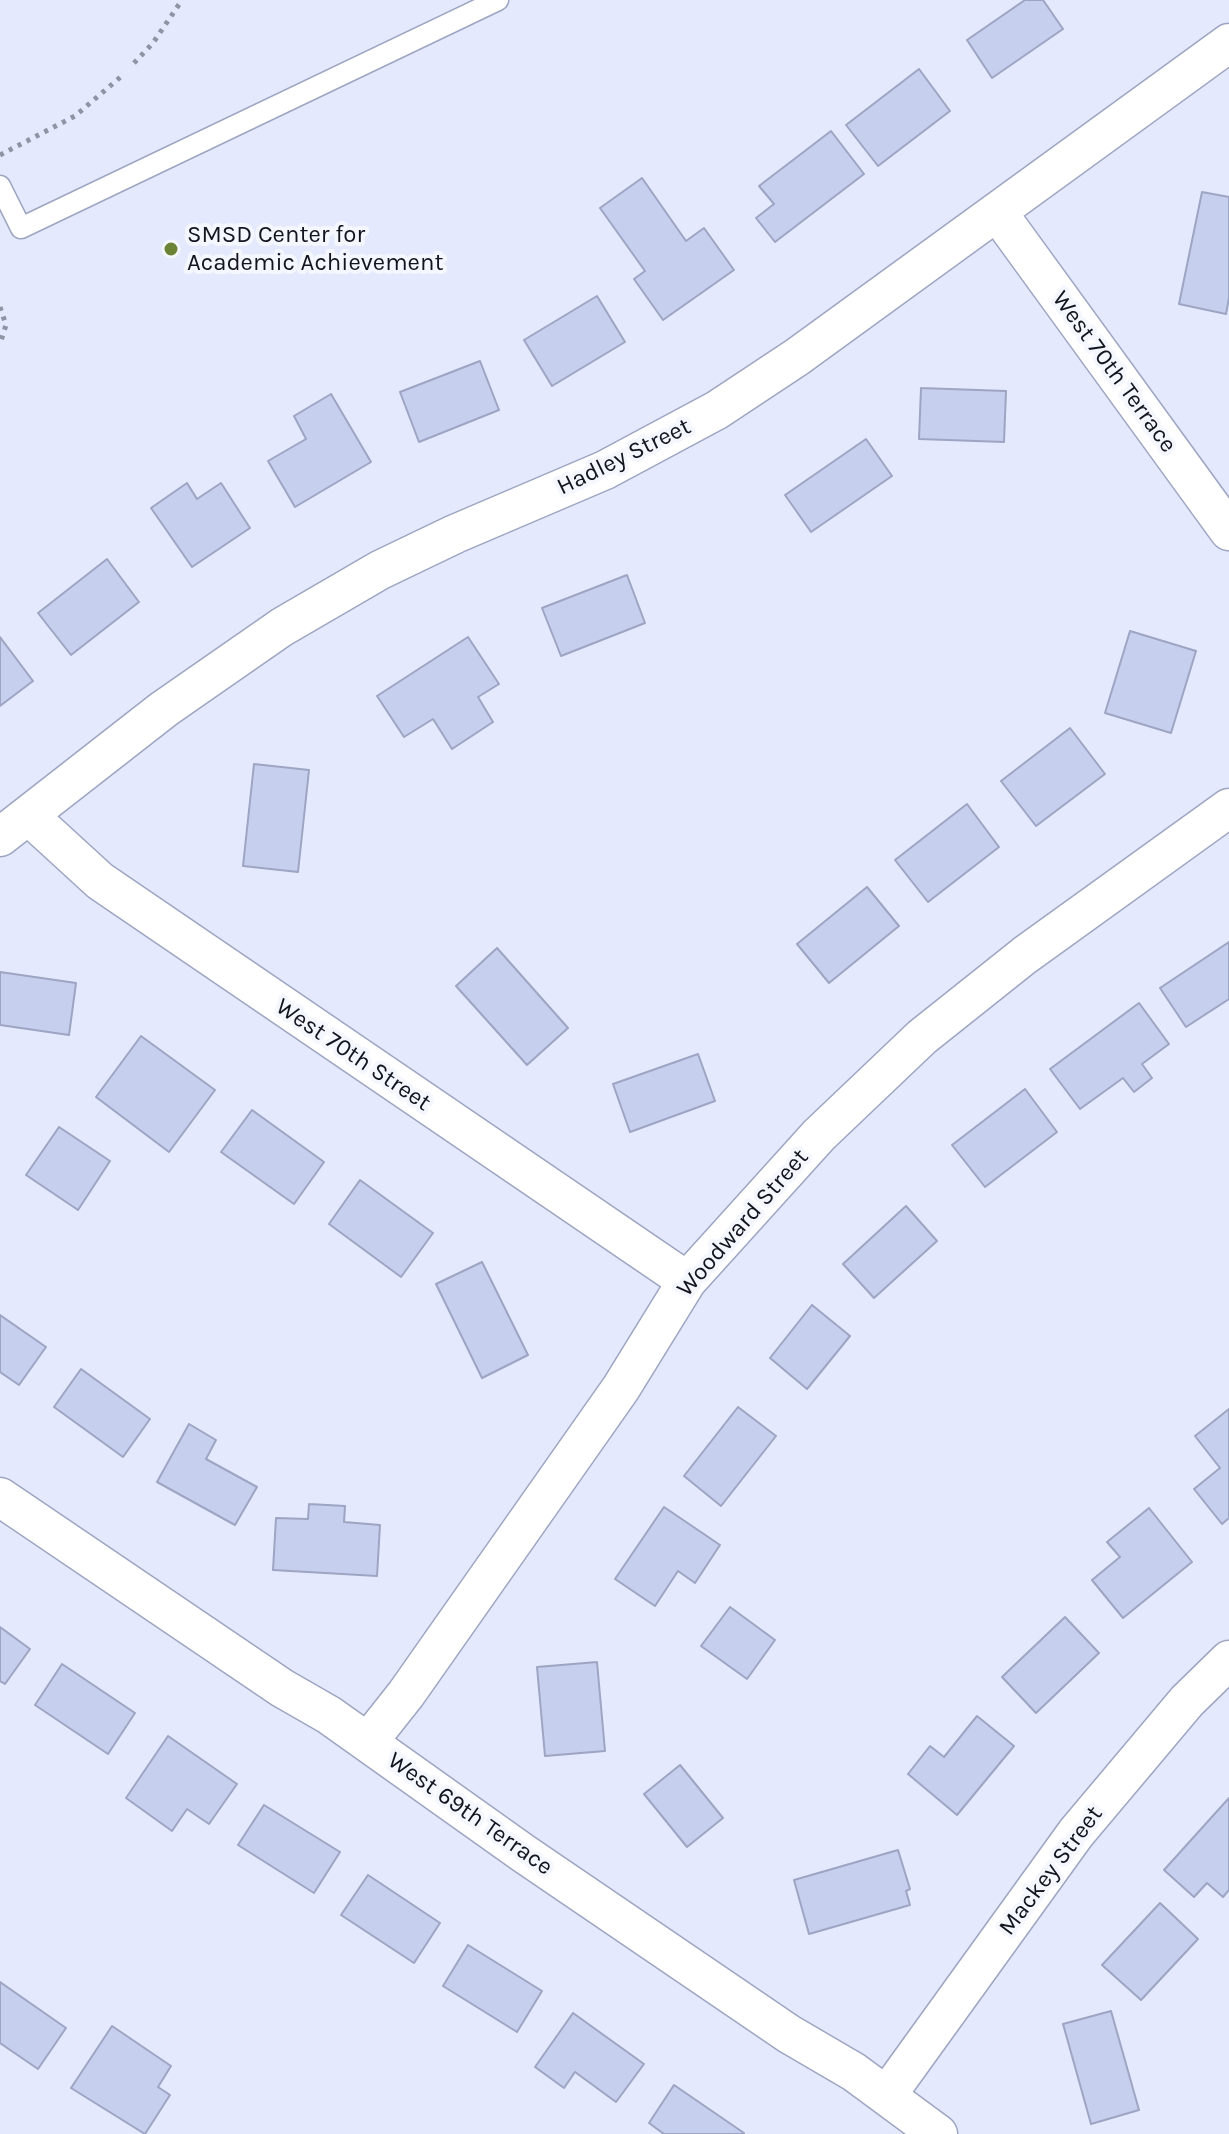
<!DOCTYPE html>
<style>
body{margin:0}
canvas{display:block;background:#e4e9fd}
</style>
<canvas width="1229" height="2134"></canvas>
<script>
const context = document.querySelector('canvas').getContext('2d');
context.lineJoin = 'round';
function fill(path, color) { context.fillStyle = color; context.fill(path, 'evenodd'); }
const poly = rows => new Path2D(rows.map(r => 'M' + r).join(''));
function stroke(path, color, width, dash) { context.strokeStyle = color; context.lineWidth = width; context.lineCap = dash ? 'butt' : 'round'; context.setLineDash(dash || []); context.stroke(path); }
function write(font, color, halo, rows, align = 'center') {
  context.font = font + ' Karla,sans-serif'; context.lineWidth = 8; context.setLineDash([]); context.textBaseline = 'middle'; context.strokeStyle = halo; context.fillStyle = color; for (const [text, x, y, turn = 0] of rows) {
    context.save(); context.translate(x, y); context.rotate((+turn || 0) * Math.PI / 180); context.textAlign = isNaN(turn) ? turn : align; if (halo) context.strokeText(text, 0, 0); context.fillText(text, 0, 0); context.restore();
  }
}
const building = poly([
 [1025,0,1043,0,1063,29,992,78,967,40,1025,0],
 [919,69,950,111,878,166,846,125,919,69],
 [831,131,864,174,775,242,756,218,774,204,759,186,831,131],
 [642,178,686,241,704,228,734,270,663,320,634,279,645,271,600,208,642,178],
 [1202,192,1229,197,1229,298,1226,314,1179,304,1202,192],
 [597,296,625,342,552,386,524,340,597,296],
 [480,361,499,410,419,442,400,392,480,361],
 [921,388,1006,391,1004,442,919,439,921,388],
 [331,394,371,462,295,507,268,461,306,439,294,416,331,394],
 [866,439,892,476,811,532,785,495,866,439],
 [187,483,197,499,221,483,250,528,192,567,151,508,187,483],
 [107,559,139,602,71,655,38,613,107,559],
 [627,575,645,623,561,656,542,608,627,575],
 [1130,631,1196,651,1171,733,1105,713,1130,631],
 [0,637,33,681,0,706,0,637],
 [468,637,499,684,478,697,493,722,452,749,433,719,404,737,377,696,468,637],
 [1070,728,1105,774,1036,826,1001,781,1070,728],
 [254,764,309,770,298,872,243,866,254,764],
 [967,804,999,847,928,902,895,860,967,804],
 [867,887,899,926,829,983,797,944,867,887],
 [1229,942,1229,999,1186,1027,1160,988,1229,942],
 [497,948,568,1028,527,1065,456,986,497,948],
 [0,972,76,983,69,1035,0,1025,0,972],
 [1139,1003,1169,1044,1142,1064,1152,1078,1134,1092,1123,1078,1080,1109,1050,1069,1139,1003],
 [141,1036,215,1090,169,1152,96,1097,141,1036],
 [698,1054,715,1101,630,1132,613,1084,698,1054],
 [1025,1089,1057,1132,985,1187,952,1145,1025,1089],
 [252,1110,324,1162,294,1204,221,1152,252,1110],
 [59,1127,110,1161,78,1210,26,1175,59,1127],
 [360,1180,433,1233,401,1277,329,1224,360,1180],
 [906,1206,937,1241,874,1298,843,1264,906,1206],
 [482,1262,528,1355,482,1378,436,1284,482,1262],
 [812,1305,850,1336,807,1389,770,1358,812,1305],
 [0,1315,46,1347,19,1385,0,1372,0,1315],
 [81,1369,150,1419,123,1457,54,1407,81,1369],
 [738,1407,776,1436,721,1506,684,1476,738,1407],
 [1229,1409,1229,1518,1222,1524,1194,1489,1220,1468,1195,1436,1229,1409],
 [189,1424,216,1440,206,1459,257,1487,235,1525,157,1482,189,1424],
 [309,1504,345,1506,344,1522,380,1525,377,1576,273,1570,276,1518,308,1519,309,1504],
 [664,1507,720,1545,695,1583,678,1571,655,1606,615,1579,664,1507],
 [1149,1508,1192,1562,1123,1618,1092,1580,1120,1557,1107,1542,1149,1508],
 [730,1607,775,1640,747,1679,701,1646,730,1607],
 [1065,1617,1099,1653,1036,1713,1002,1677,1065,1617],
 [0,1627,30,1649,5,1684,0,1681,0,1627],
 [597,1662,605,1751,545,1756,537,1667,597,1662],
 [62,1664,135,1713,108,1754,35,1705,62,1664],
 [977,1716,1014,1746,957,1815,908,1774,930,1746,944,1757,977,1716],
 [168,1736,237,1784,209,1824,187,1809,172,1831,126,1798,168,1736],
 [680,1765,723,1818,687,1847,644,1794,680,1765],
 [1229,1798,1229,1890,1223,1897,1207,1883,1194,1897,1164,1870,1229,1798],
 [264,1805,340,1852,314,1893,238,1845,264,1805],
 [898,1850,910,1889,906,1891,910,1905,809,1934,794,1880,898,1850],
 [368,1875,440,1923,414,1963,341,1915,368,1875],
 [1160,1903,1198,1939,1141,2000,1102,1965,1160,1903],
 [468,1945,542,1991,517,2032,443,1986,468,1945],
 [0,1982,66,2028,38,2069,0,2043,0,1982],
 [1111,2011,1139,2110,1091,2124,1063,2024,1111,2011],
 [573,2013,644,2064,616,2102,575,2072,564,2088,535,2067,573,2013],
 [112,2026,171,2066,158,2087,170,2095,145,2134,71,2088,112,2026],
 [674,2085,744,2133,744,2134,664,2134,649,2123,674,2085]
]);
fill(building, '#c7cfef');
stroke(building, '#9da5c3', 2);
const service = poly([
 [0,186,21,228,498,0]
]);
const minor = poly([
 [998,213,1229,531],
 [29,816,100,881,687,1281],
 [0,837,164,709,282,627,380,570,455,534,605,470,717,410,797,357,1229,43],
 [0,1497,282,1688,329,1715,523,1853,789,2034,854,2072,938,2134],
 [368,1742,406,1694,621,1388,687,1281,819,1135,922,1037,1025,955,1229,808],
 [887,2095,1076,1833,1187,1701,1229,1660]
]);
stroke(service, '#9da5c2', 23);
stroke(minor, '#9da5c2', 41);
stroke(poly([
 [134,63,153,43,182,0],
 [0,155,75,116,124,74],
 [0,307,6,325,0,344]
]), '#8f93a3', 5, [4, 6]);
stroke(service, '#fff', 20);
stroke(minor, '#fff', 38);
for (const [x, y, r, color] of [
 [171,249,8,"#6b8335"]
]) { const dot = new Path2D(); dot.arc(x, y, r, 0, 2 * Math.PI); context.fillStyle = color; context.fill(dot); stroke(dot, '#f5f7fe', 3); }
write('24px', '#12141f', '#f5f7fe', [
 ["SMSD Center for",187,235],
 ["Academic Achievement",187,263]
], 'left');
write('24px', '#12141f', '#f5f7fe', [
 ["West 70th Terrace",1114,372,54],
 ["Hadley Street",624,457,-26],
 ["West 70th Street",353,1055,34],
 ["Woodward Street",743,1223,-49],
 ["West 69th Terrace",470,1814,35],
 ["Mackey Street",1051,1871,-53]
]);
</script>
